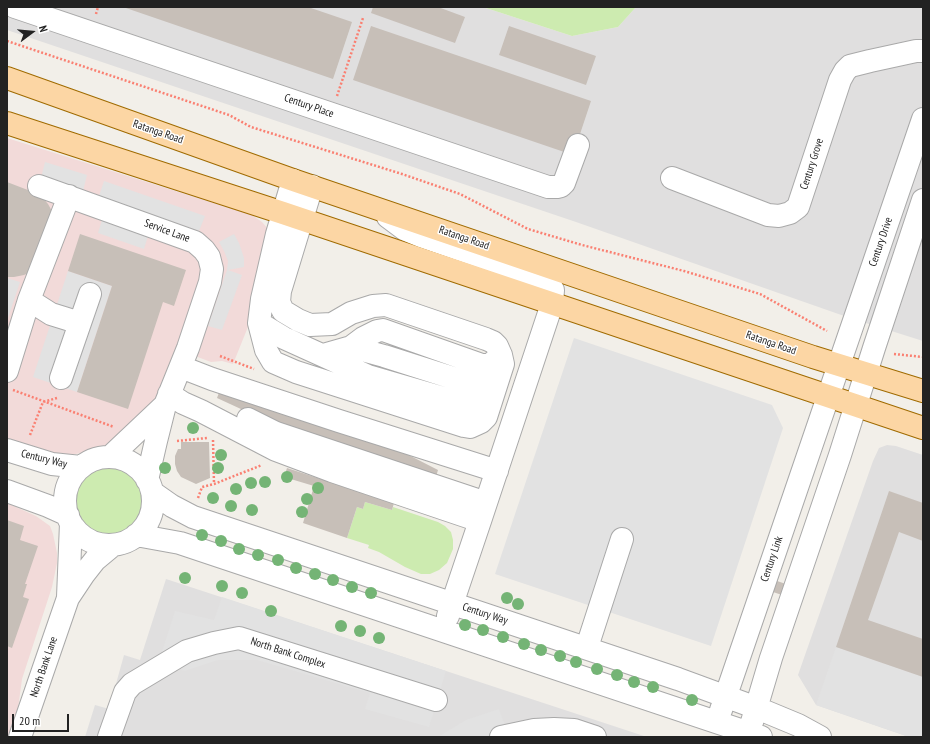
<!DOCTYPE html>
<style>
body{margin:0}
#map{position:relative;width:930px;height:744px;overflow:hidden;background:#f2efe9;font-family:"PT Sans Narrow",sans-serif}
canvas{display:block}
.frame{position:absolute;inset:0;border:8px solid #222;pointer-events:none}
.north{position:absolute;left:12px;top:12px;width:40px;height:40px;-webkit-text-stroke:3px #fff;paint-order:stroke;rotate:74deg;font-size:11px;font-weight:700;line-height:16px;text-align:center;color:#222}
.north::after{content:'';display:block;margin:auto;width:14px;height:18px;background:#222;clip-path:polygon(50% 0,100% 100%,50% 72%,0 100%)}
.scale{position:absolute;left:12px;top:714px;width:57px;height:18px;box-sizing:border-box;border:2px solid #222;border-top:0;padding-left:5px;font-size:12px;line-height:14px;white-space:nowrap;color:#222;-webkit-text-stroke:3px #fff;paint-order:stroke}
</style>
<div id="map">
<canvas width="930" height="744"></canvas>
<div class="frame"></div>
<div class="north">N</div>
<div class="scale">20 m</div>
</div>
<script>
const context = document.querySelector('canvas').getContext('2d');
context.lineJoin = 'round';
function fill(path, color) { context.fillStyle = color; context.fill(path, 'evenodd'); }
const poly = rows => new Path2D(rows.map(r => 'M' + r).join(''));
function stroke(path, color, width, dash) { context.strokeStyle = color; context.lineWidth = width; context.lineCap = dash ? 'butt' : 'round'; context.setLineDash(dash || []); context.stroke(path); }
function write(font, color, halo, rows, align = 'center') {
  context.font = font + ' "PT Sans Narrow",sans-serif'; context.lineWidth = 3; context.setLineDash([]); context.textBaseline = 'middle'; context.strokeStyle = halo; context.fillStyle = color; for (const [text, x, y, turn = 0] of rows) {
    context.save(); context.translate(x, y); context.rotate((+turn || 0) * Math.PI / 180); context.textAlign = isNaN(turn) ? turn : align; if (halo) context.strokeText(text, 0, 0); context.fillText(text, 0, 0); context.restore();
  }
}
fill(poly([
 [7,7,483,7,572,36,618,27,636,7,923,7,923,341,847,317,576,222,7,30],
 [887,445,896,446,923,455,923,737,909,737,816,705,798,675,873,461,879,448],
 [166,579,647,737,85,737,95,705,109,709,124,655,140,660]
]), '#e0dfdf');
fill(poly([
 [7,138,252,215,262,222,269,230,273,265,233,364,222,361,211,362,187,353,163,395,115,445,76,454,50,455,7,440],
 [7,503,36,516,50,526,53,534,57,553,57,563,52,587,22,679,16,724,11,737,7,737]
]), '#f2dad9');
fill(poly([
 [483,7,636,7,618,27,572,36],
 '75 501a34 34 0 1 1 68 0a34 34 0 1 1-68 0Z',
 [365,502,392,510,393,507,438,522,445,526,451,532,453,540,453,549,447,563,439,570,430,574,421,574,405,567,379,552,368,548,369,545,347,538,357,507,363,509]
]), '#cdebb0');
fill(poly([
 [45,162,87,175,83,191,41,178],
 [104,181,205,216,199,231,99,196],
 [102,220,148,236,144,249,98,233],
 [234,234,239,243,244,258,244,267,228,270,242,275,222,330,208,326,227,270,228,261,224,251,219,242],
 [68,271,112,286,77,392,33,377],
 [7,278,20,282,7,321],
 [574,338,772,405,783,428,711,646,495,574],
 [222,597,446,671,429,727,365,709,370,693,257,660,218,660,185,671,159,661,175,611,214,620],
 [836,647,923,677,923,737,909,737,816,705],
 [499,709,509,737,438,737,466,720]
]), '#e2e2e2');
fill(poly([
 [123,7,308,7,352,22,333,79],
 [373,7,438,7,465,17,455,43,371,13],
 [371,26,591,101,573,155,353,80],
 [509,26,596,56,586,85,499,55],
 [7,182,33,192,42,197,48,204,53,213,33,271,24,275,14,277,7,277],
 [80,234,186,270,174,306,163,302,128,409,77,392,112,286,68,271],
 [221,387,391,446,438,470,435,480,280,427,217,398],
 [181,442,209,442,210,478,196,484,181,477,177,471,175,464,175,456,178,449,181,449],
 [287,468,394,503,392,510,365,502,363,509,357,507,347,538,303,523,314,486,284,477],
 [889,491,923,503,923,541,899,532,868,620,923,639,923,677,836,647],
 [7,520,24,526,20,540,38,546,25,584,27,584,23,597,29,599,12,648,7,646],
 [774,580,786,584,782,595,770,591]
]), '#c7bfb8');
const minor = poly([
 [15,7,548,187,557,187,561,186,564,183,578,145],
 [672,178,768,215,779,216,790,213,798,207,840,80,845,71,850,66,870,61,916,51,923,51],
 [293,180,277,234,262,299,259,323,266,350,273,362,296,372,464,426,470,427,481,422,486,417,503,364,501,355,497,346,493,342,486,339,386,305,373,306,351,313,332,324,310,325,298,320,283,311,279,302,280,291,312,186],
 [39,186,195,242,204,250,209,257,212,269,210,282,188,348,165,405,156,441,147,480],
 [388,217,404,229,421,236,545,279,549,283,553,290,552,304,480,521,448,616],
 [29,300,51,314,80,323],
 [259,323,284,338,368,376,471,406,481,405,492,398],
 [351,347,363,338,377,331,383,330,482,365,486,365,491,364,501,355],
 [323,355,351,347,384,356,475,385,489,382,499,376],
 [181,367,212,379,339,421,497,471],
 [7,371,29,300,69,196],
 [61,378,90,294],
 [169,394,183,403,201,411,276,450,332,471,480,521],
 [248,419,276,433,486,503],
 [7,450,52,464,81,467],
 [110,457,165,405],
 '65 501a44 44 0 1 1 88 0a44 44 0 1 1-88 0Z',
 [7,491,48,506,68,515],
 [152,492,172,506,193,517,678,679,757,708,798,725,820,737],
 [136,535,180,543,761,737],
 [68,597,71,523],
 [587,647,622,539],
 [721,710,923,119],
 [752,722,771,658,840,455,874,348,923,200],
 [20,737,68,598,84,574,95,560,113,545],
 [109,737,125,692,132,684,187,651,214,643,239,638,436,700],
 [501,737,534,730,554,729,574,730,595,737]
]);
const major = poly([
 [7,78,293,180,813,357,923,391],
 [7,123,283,213,923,428]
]);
stroke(minor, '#a9a9a9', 24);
stroke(major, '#a06b00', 24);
stroke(poly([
 [96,14,98,7],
 [7,41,229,115,251,127,402,174,460,194,528,229,582,245,684,271,760,294,827,331],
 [337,96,363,18],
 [894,354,923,357],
 [220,356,254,369],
 [13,390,114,427],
 [30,435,43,402,57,398],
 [213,440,214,484],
 [177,441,207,438],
 [198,498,202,487,214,484,262,465]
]), '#fa8072', 2.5, [2, 2]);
stroke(minor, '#fff', 22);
stroke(major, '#fcd6a4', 22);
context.fillStyle = '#74b475';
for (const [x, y] of [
 [193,428],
 [221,455],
 [165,468],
 [218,468],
 [287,477],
 [265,482],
 [251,483],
 [318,488],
 [236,489],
 [213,498],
 [307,499],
 [231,506],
 [252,510],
 [302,512],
 [202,535],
 [221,541],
 [239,549],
 [258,555],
 [278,560],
 [296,568],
 [315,574],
 [185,578],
 [333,580],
 [222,586],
 [352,587],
 [242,593],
 [371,593],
 [507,598],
 [518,604],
 [271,611],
 [465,625],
 [341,626],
 [483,630],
 [360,631],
 [503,637],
 [379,638],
 [524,644],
 [541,650],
 [560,656],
 [576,662],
 [597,669],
 [617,675],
 [634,682],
 [653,687],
 [692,700]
]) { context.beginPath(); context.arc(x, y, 6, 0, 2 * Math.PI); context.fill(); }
write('11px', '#222', '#fff', [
 ["Century Place",309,106,19],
 ["Ratanga Road",158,132,19],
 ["Century Grove",812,164,-72],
 ["Service Lane",167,231,20],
 ["Ratanga Road",464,238,19],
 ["Century Drive",881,242,-71],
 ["Ratanga Road",771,343,19],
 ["Century Way",44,459,14],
 ["Century Link",772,559,-71],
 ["Century Way",485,614,18],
 ["North Bank Complex",288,653,18],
 ["North Bank Lane",44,667,-71]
]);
</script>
